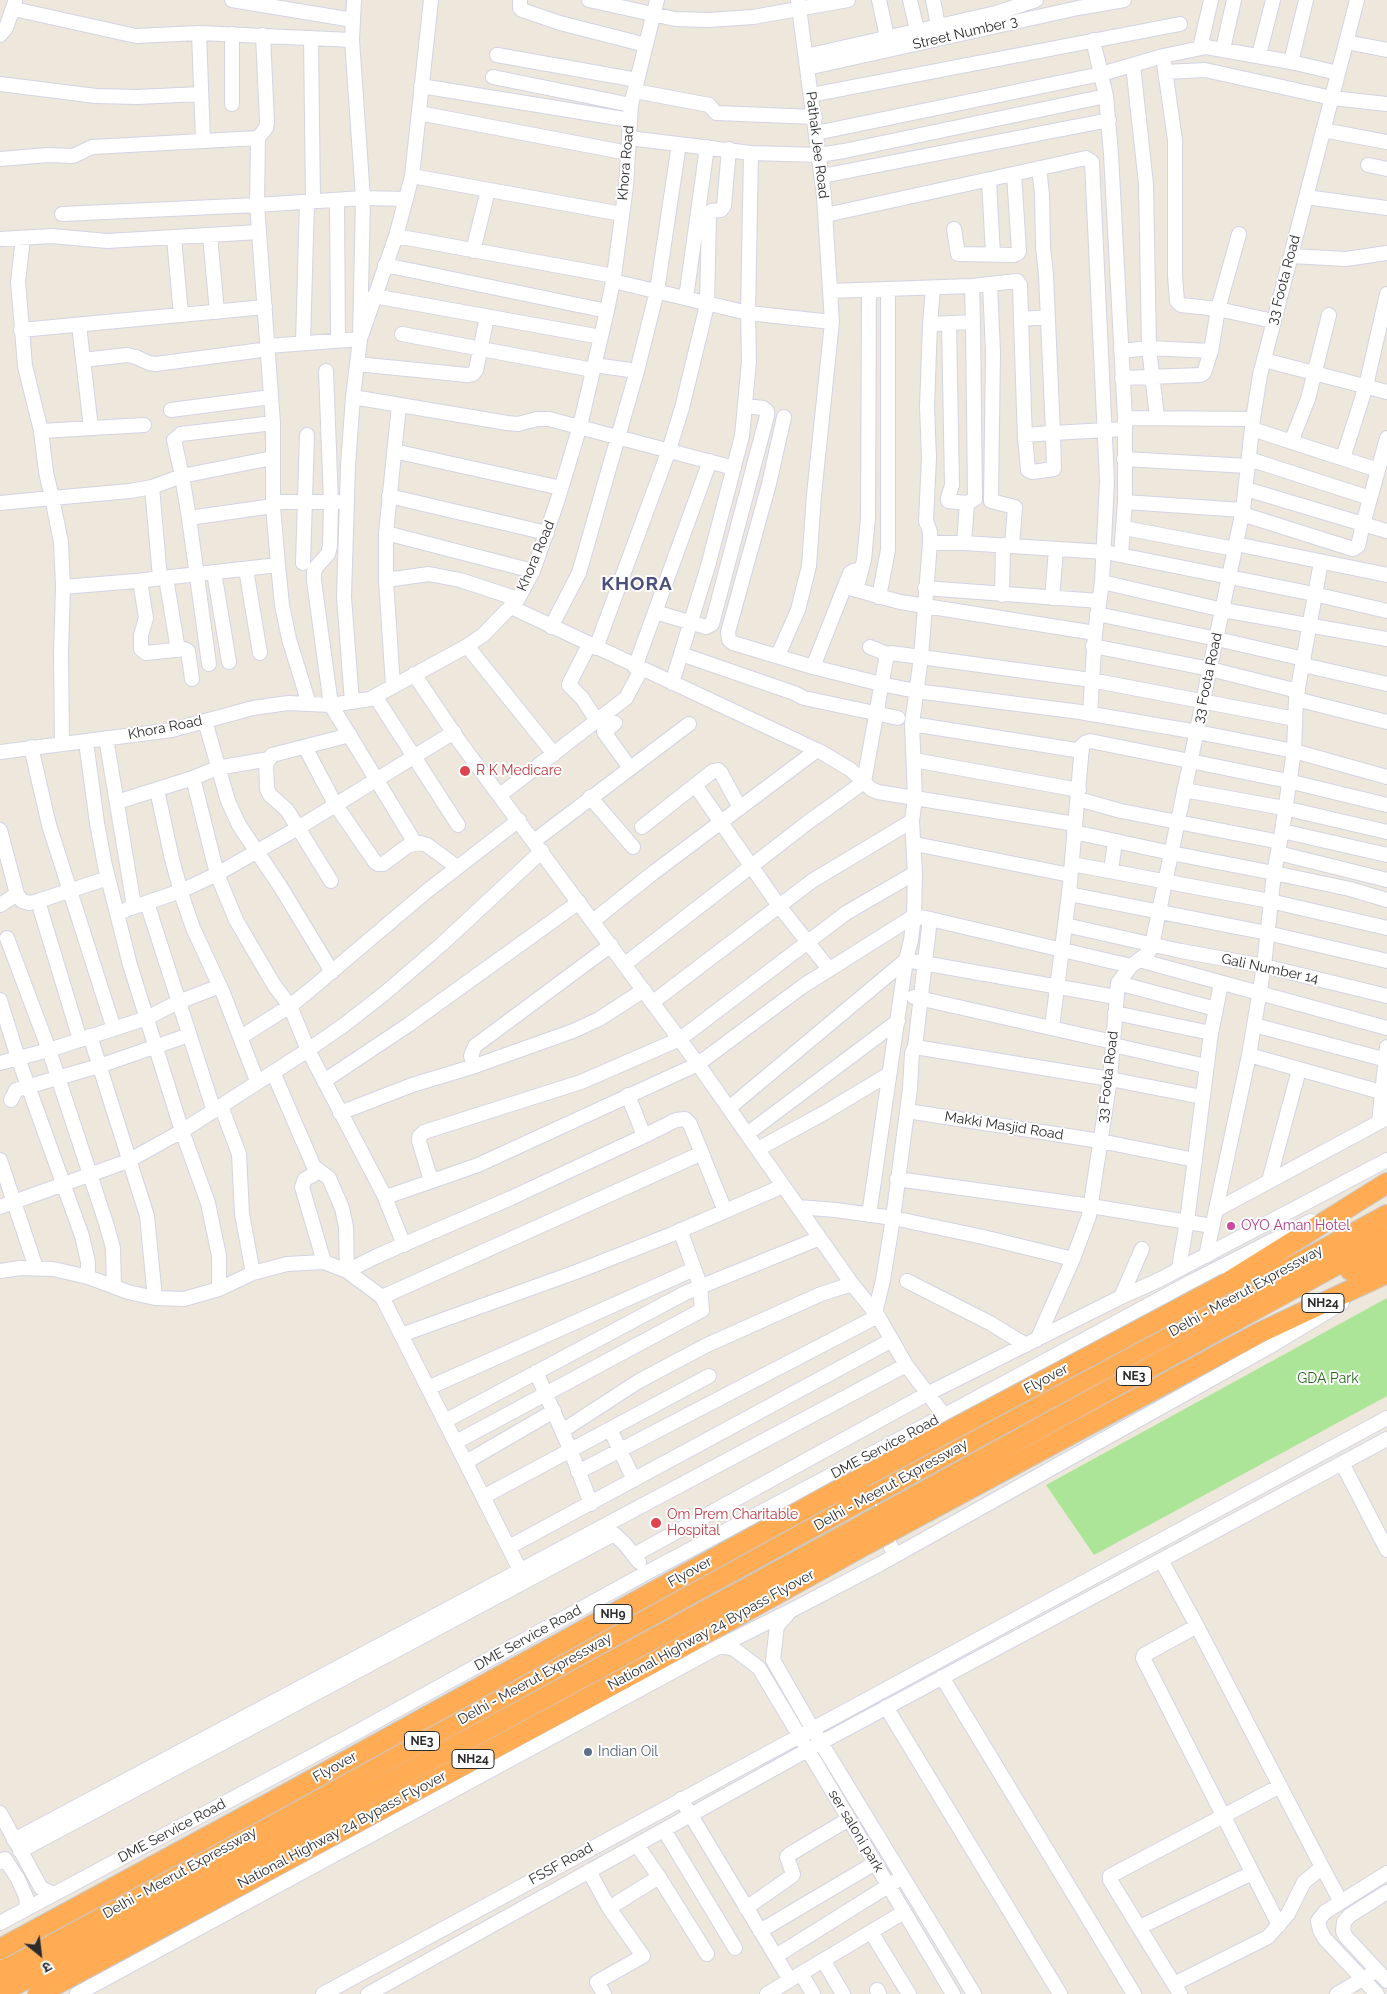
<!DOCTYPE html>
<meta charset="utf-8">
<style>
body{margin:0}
#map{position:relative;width:1387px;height:1994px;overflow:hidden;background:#ede7dc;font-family:Raleway,"Noto Sans Devanagari",sans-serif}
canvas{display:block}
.north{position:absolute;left:15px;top:1929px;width:50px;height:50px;-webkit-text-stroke:4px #fff;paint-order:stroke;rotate:151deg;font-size:14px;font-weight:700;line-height:20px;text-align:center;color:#2b2b2b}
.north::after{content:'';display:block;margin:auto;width:18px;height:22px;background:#2b2b2b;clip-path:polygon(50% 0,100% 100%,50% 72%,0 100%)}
</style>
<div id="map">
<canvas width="1387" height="1994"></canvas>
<div class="north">उ</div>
</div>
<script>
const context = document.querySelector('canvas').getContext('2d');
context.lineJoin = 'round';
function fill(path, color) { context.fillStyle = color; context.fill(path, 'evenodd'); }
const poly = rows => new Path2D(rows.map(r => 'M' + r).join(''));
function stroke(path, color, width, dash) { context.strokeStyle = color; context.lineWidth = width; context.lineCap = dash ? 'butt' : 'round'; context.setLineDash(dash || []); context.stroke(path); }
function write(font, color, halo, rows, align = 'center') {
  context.font = font + ' Raleway,sans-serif'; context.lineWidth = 4; context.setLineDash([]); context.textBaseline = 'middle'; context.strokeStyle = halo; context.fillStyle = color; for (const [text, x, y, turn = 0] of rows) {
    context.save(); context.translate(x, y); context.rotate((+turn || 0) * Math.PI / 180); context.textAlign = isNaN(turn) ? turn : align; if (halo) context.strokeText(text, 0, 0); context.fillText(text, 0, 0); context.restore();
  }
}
fill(poly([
 [1387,1298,1387,1396,1094,1555,1046,1485]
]), '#ace597');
const minor = poly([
 [232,0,353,20],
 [520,0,520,8,522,10,560,23,646,45],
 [589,0,675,19,709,20,753,17,848,0],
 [879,0,887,37],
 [910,0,917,30],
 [933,0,938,25],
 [14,9,136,36,199,33,352,40],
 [199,33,203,141],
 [232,34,232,104],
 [0,35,6,28,15,2],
 [311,38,313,201],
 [1093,40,1106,96,1111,154,1125,418,1125,502,1121,554],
 [1346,42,1387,50],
 [1200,48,1211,0],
 [1223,49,1234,0],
 [497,55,637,80],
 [1259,55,1273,0],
 [806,56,996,13,1036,0],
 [1163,56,1175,140,1175,276,1177,301,1181,305,1218,309,1273,321],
 [1291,62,1306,0],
 [1133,65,1146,184,1149,348,1157,417],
 [807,68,1078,8,1124,0],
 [1166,72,1205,70,1332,98,1387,104],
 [493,77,631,105],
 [0,84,96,96,137,97,201,94],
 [421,86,630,120],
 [635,91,709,105,716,113,815,117],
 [811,95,1180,24],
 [419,113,628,153],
 [1323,130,1387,142],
 [816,133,1101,74,1163,56,1206,47,1291,62,1338,73],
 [258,138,266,128,267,122,263,35],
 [629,138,751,153,819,155,844,151,1106,96],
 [0,159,48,155,73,156,92,147,258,138,257,205,273,423,273,506,278,565,282,605,289,639,309,704],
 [1368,165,1387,169],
 [1039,168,1042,194,1043,247,1046,275,1053,433,1125,429],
 [412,176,622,214],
 [822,176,1109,120],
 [989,180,993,255],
 [1306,197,1387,208],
 [337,200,338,340],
 [62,214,257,205,363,198,406,199],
 [826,215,1086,158,1092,162,1107,481,1102,582,1095,633],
 [954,229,958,254,1014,255,1018,253,1019,251,1014,174],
 [210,236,217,312],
 [396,236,614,276],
 [23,238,18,282,25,366,41,431,46,472,52,498,130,491,152,487,182,476,189,518,273,506],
 [174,238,181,315],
 [0,239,52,236,107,241,259,232],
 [473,251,488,190],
 [1291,256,1346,259,1387,253],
 [385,265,607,311],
 [613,281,748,313,832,322],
 [990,284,993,352,991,501,1015,507,1012,546],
 [933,288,930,324,973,322,972,286],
 [830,291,972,286,1017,281,1020,285,1021,319,1048,317],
 [374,296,601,337],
 [686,298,707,147],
 [1021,319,1024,411,1025,437,1028,470,1032,472,1054,469,1053,433,1025,435],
 [949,323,952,485,948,498,948,501,967,503],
 [79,325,91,428],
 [21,330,265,307],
 [402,334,593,370],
 [303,342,307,202],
 [268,346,360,339,363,198,352,40,354,0],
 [1121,351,1149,348,1211,351],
 [83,360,127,355,136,357,149,363,156,364,269,349],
 [1264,360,1387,392],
 [357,364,467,375,473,374,476,370,487,317],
 [594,365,637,371],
 [326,371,331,502,330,546,328,554,317,566,314,572,314,581,331,705,415,843],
 [1122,378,1200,375,1204,373,1211,351,1218,309,1239,234],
 [353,397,507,423,518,424,537,419,549,419,734,468],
 [171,410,271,397],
 [784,417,769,484,728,632,729,640,733,643,813,667,881,684,916,691,1080,712,1197,732,1294,751,1387,777],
 [1125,418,1253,419],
 [1252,429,1378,470],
 [41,431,144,425],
 [1291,442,1308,399,1329,315],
 [394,451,561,488],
 [272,458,182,476,174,440,181,434,273,423],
 [1343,458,1366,386,1387,294],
 [1124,459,1248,466],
 [1249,459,1370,498],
 [152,487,160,578],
 [1246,489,1363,524,1387,438],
 [389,496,547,533],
 [273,502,338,502],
 [1125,502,1243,510],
 [0,503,52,498,61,542,63,587,61,653,62,744],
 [1242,514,1353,549,1358,546,1363,524,1387,531],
 [189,518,209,664],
 [1124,528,1235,549],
 [386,533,533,571],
 [930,543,964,543,1105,552,1314,594,1387,611],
 [964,543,967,503,975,499,973,322],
 [1236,544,1387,575],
 [303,563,307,435],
 [246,569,260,653],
 [214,572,229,662],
 [166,578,178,650],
 [386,580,429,574,460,580,518,599],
 [140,581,146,618,141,635,141,649,146,653,184,649,188,651,192,679],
 [1102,582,1223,610,1387,639],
 [63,587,136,581,278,565],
 [846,587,900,602,1095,633,1090,714],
 [925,588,1099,601],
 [856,590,864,560,868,518,869,290],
 [1002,595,1003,545],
 [879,597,888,550,888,289],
 [1052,598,1056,549],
 [511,607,821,752,851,770,871,789,878,792,1075,824],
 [655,612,706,627,712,624,767,416,767,411,763,408,746,406],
 [1097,614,1217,639,1304,659],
 [551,627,579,573,637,371,657,291,679,144],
 [589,645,570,682,569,685,582,698,597,721],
 [467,646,554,754],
 [1093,646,1210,669,1298,691],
 [870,647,887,654],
 [596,648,669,450,682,408,707,305,709,214,711,211,721,210,724,206,729,149],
 [681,654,794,693,804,698,898,718],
 [778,655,798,610,809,566,814,495,832,322,824,196,798,0],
 [1303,665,1387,684],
 [635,667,710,461],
 [813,667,850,573,853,571,861,569],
 [414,674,459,741,700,1067,852,1284,878,1316,906,1365,944,1415],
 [672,683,708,566,742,436,749,361,748,313,751,153],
 [393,686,386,580,386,533,399,405],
 [375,696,458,825],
 [1296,699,1387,722],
 [352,702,344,597,348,465,353,397,360,339,396,236,412,176,431,0],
 [205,721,228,801,239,825,280,886,332,972],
 [615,723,604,732,630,768],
 [912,724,921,657,930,543,930,532,926,521,929,458,927,407,930,324],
 [106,738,133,900,132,906,124,911],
 [86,742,97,823,105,866,130,965,182,1131,208,1203,219,1256,219,1289],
 [31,747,49,825,114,1029],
 [305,747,335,804,375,862,378,864,383,864,409,845,420,843,427,845,457,867],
 [0,752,172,730,253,708,288,703,331,705,370,699,467,646,483,635,518,599,533,571,557,502,580,426,607,311,614,276,626,186,631,105,657,0],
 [914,760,1079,790],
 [193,778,217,874,236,920,274,985,290,1006,308,1050,384,1195,404,1245],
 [695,785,779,906,829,969],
 [157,790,172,859,183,899,193,928,223,993,257,1081],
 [1184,790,1284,808,1387,832],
 [500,795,626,698,641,670],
 [590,797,633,847],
 [1078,799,1121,811,1280,842],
 [117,802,193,778,217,768,269,759],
 [642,827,713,771,718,770,721,773,740,808],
 [0,830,17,894,22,901,29,903,38,901,108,878],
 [1282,831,1387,855],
 [1074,832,1171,853,1274,873,1282,831,1294,751,1296,699,1321,562],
 [534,841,689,724],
 [915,844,1070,875],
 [1278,853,1387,880],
 [1072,864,1270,901,1387,928],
 [1111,871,1115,841],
 [915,873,846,913,680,1039,581,1082,424,1132,419,1137,419,1141,429,1174,433,1179,438,1179,478,1165,698,1064,803,986,914,916,930,919,1131,966],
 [331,881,287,810,270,795,267,789,266,764,272,755,350,735],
 [1069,894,1267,933,1387,961],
 [38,901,80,1040],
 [147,903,214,1111],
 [0,905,17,894],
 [131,908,181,891,217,874,298,828,454,732],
 [593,921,653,873,817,750],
 [1065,925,1181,951,1264,966,1387,996],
 [7,938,49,1050,106,1223,113,1248,114,1287],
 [1139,960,1387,1028],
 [625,964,807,823,864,782,887,654,891,653,921,657,1091,680,1295,719],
 [1118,983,1216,1009],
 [914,997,1113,1042],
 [0,1000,18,1058,82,1236,88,1262,88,1277],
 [653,1002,812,881,912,821],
 [1115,1013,1211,1033],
 [1254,1025,1387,1060],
 [1052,1027,1069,894,1082,746,1085,743,1090,741,1190,761,1288,781,1387,805],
 [90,1036,147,1216,155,1298],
 [241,1037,290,1006,310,990,427,891,519,820],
 [1113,1045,1206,1066],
 [915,1047,1110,1079,1202,1097],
 [1249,1055,1381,1092],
 [0,1063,49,1050,147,1018,178,1002,220,986],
 [475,1066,471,1056,475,1046,611,945],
 [273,1072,314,1167,315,1171,313,1175,305,1179,302,1187,324,1262],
 [324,1081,408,1025,579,902],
 [11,1100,16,1090,99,1066,189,1035],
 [221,1106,239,1154,242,1214,253,1273],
 [729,1108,906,960,1116,997],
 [907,1111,1100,1141,1195,1160],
 [340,1113,412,1085,475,1066,573,1031,599,1019,644,990],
 [1379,1122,1387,1047],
 [747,1134,898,1021],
 [644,1136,676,1120,685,1119,690,1124,725,1211],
 [758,1149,824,1113,889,1074],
 [0,1160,36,1268],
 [314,1167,329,1178,342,1208,346,1227,347,1271,377,1256,511,1198,644,1136,628,1095],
 [897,1179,1091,1206,1212,1226],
 [1269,1181,1299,1070],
 [386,1197,438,1179],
 [0,1207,128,1161,182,1131,308,1050,344,1025,385,993,442,944,542,851],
 [798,1207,836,1210,893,1218,983,1237,1073,1259],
 [1216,1210,1387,1118],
 [869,1215,906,960,911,940,914,916,915,873,912,821,915,798,912,724,1082,751],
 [1206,1256,1249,1055,1264,966,1274,873,1350,889,1387,900],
 [1179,1268,1187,1221,1211,1033,1221,984],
 [0,1271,20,1268,53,1269,88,1277,128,1292,155,1298,184,1299,219,1289,253,1273,287,1264,324,1262,347,1271,382,1297,520,1570],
 [907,1281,990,1323,1026,1345],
 [382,1297,702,1153],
 [1121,1297,1142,1249],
 [875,1313,883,1280,893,1218,910,1089,912,1053,915,1047,930,919],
 [401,1335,576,1272,670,1235,783,1186],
 [1037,1340,1073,1259,1089,1216,1110,1079,1118,983,1131,966,1148,953,1152,945,1243,510,1253,419,1260,375,1357,0],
 [536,1372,570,1449,591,1504],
 [428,1388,694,1269],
 [445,1421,685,1293,820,1238],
 [610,1429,634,1480],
 [562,1431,639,1381,707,1345,821,1294,852,1284],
 [456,1442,702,1310,700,1285,680,1230],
 [466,1462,554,1411],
 [1342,1463,1387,1550],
 [578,1472,878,1316],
 [862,1491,895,1555],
 [483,1497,709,1376],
 [606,1531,614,1534,624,1543,639,1562],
 [509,1547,892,1340],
 [634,1555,927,1394,1121,1297,1159,1280,1387,1160],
 [1161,1560,1197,1626,1321,1865,1320,1869,1304,1882,1288,1914,1268,1937,1174,1984],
 [787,1615,777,1626,773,1660,812,1728,974,1994],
 [1197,1626,1144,1655,1143,1658,1279,1925],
 [720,1646,734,1649,759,1668,953,1994],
 [942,1677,1134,1994],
 [886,1707,1060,1994],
 [681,1799,790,1980,904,1912],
 [0,1813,41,1888,54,1894],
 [664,1830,735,1948],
 [14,1840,906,1365],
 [637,1845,659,1877,707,1954],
 [20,1851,614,1534],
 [0,1862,5,1859,18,1879,26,1897,27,1904,25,1909],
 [1321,1865,1341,1902],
 [589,1871,609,1908,643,1956,597,1982,604,1994],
 [1387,1892,1349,1916,1344,1922,1343,1931,1346,1937,1387,1981],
 [609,1908,659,1877],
 [746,1908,792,1876,793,1874,787,1857,790,1854,849,1819],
 [0,1923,346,1738,646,1573,962,1406,1189,1283,1311,1221],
 [1140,1927,1252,1873],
 [760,1931,875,1863],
 [871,1932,909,1994],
 [776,1956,896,1881],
 [823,1960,843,1994],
 [801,1973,813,1994],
 [877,1990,879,1994],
 [77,1994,720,1646,790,1611,880,1564,1269,1347,1342,1303],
 [323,1994,1387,1418],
 [368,1994,822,1742,1387,1439],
 [767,1994,790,1980],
 [1180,1994,1110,1880,1110,1876,1280,1786],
 [1337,1994,1371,1974],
 [1377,1994,1325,1939,1320,1930,1318,1921,1325,1912,1387,1873]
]);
const highway = poly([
 [1350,1270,1387,1254],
 [1227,1283,1387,1183],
 [870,1496,1387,1215],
 [881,1515,1387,1237],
 [889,1532,1259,1333,1387,1273],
 [0,1972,844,1510],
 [0,1993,854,1530],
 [38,1994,647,1666,865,1545]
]);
stroke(minor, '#d2d4e4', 16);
stroke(highway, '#c8c8c8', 22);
stroke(minor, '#fff', 14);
stroke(highway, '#ffac55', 20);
const highwayBridge = poly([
 [844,1510,870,1496],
 [854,1530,881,1515],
 [865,1545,889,1532],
 [0,1949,270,1803,835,1492,1227,1283]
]);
stroke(highwayBridge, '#c8c8c8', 22, []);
stroke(highwayBridge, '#ffac55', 20);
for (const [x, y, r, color] of [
 [465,771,6,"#e0444e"],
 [1231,1226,5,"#d1479c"],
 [656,1523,6,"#e0444e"],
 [588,1752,5,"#5c6f8a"]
]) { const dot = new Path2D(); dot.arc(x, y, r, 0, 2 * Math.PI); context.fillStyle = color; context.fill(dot); stroke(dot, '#fff', 2); }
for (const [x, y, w] of [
 [1323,1303,42],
 [1134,1376,35],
 [613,1614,38],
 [422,1741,35],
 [473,1759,42]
]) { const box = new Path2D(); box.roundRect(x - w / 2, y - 9.5, w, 19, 4); context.fillStyle = '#fff'; context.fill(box); stroke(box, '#2b2b2b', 1); }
write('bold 12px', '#2b2b2b', null, [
 ["NH24",1323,1303],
 ["NE3",1134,1376],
 ["NH9",613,1614],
 ["NE3",422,1741],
 ["NH24",473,1759]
]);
write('14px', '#2b2b2b', '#fff', [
 ["Street Number 3",965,33,-13],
 ["Pathak Jee Road",817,145,83],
 ["Khora Road",626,163,-85],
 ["33 Foota Road",1284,280,-75],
 ["Khora Road",536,556,-67],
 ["33 Foota Road",1208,678,-78],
 ["Khora Road",165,728,-11],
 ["Gali Number 14",1270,969,12],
 ["33 Foota Road",1108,1077,-83],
 ["Makki Masjid Road",1004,1126,9],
 ["Delhi - Meerut Expressway",1246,1291,-29],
 ["Flyover",1046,1379,-28],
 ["DME Service Road",885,1447,-28],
 ["Delhi - Meerut Expressway",891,1485,-29],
 ["Flyover",690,1572,-29],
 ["National Highway 24 Bypass Flyover",711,1630,-29],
 ["DME Service Road",528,1638,-29],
 ["Delhi - Meerut Expressway",535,1679,-29],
 ["Flyover",335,1767,-29],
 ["National Highway 24 Bypass Flyover",342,1830,-28],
 ["DME Service Road",172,1831,-28],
 ["ser saloni park",856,1831,59],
 ["FSSF Road",561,1864,-29],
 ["Delhi - Meerut Expressway",180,1873,-29]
]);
write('14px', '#be3a42', '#fff', [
 ["R K Medicare",476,771],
 ["Om Prem Charitable",667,1515],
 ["Hospital",667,1531]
], 'left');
write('14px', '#b23c85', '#fff', [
 ["OYO Aman Hotel",1241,1226]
], 'left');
write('14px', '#236a18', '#fff', [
 ["GDA Park",1328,1379]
]);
write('14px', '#4e5e75', '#fff', [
 ["Indian Oil",598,1752]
], 'left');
context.letterSpacing = '1px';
write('bold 19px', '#4a4f7d', '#fff', [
 ["KHORA",637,584]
]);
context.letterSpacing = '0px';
</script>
